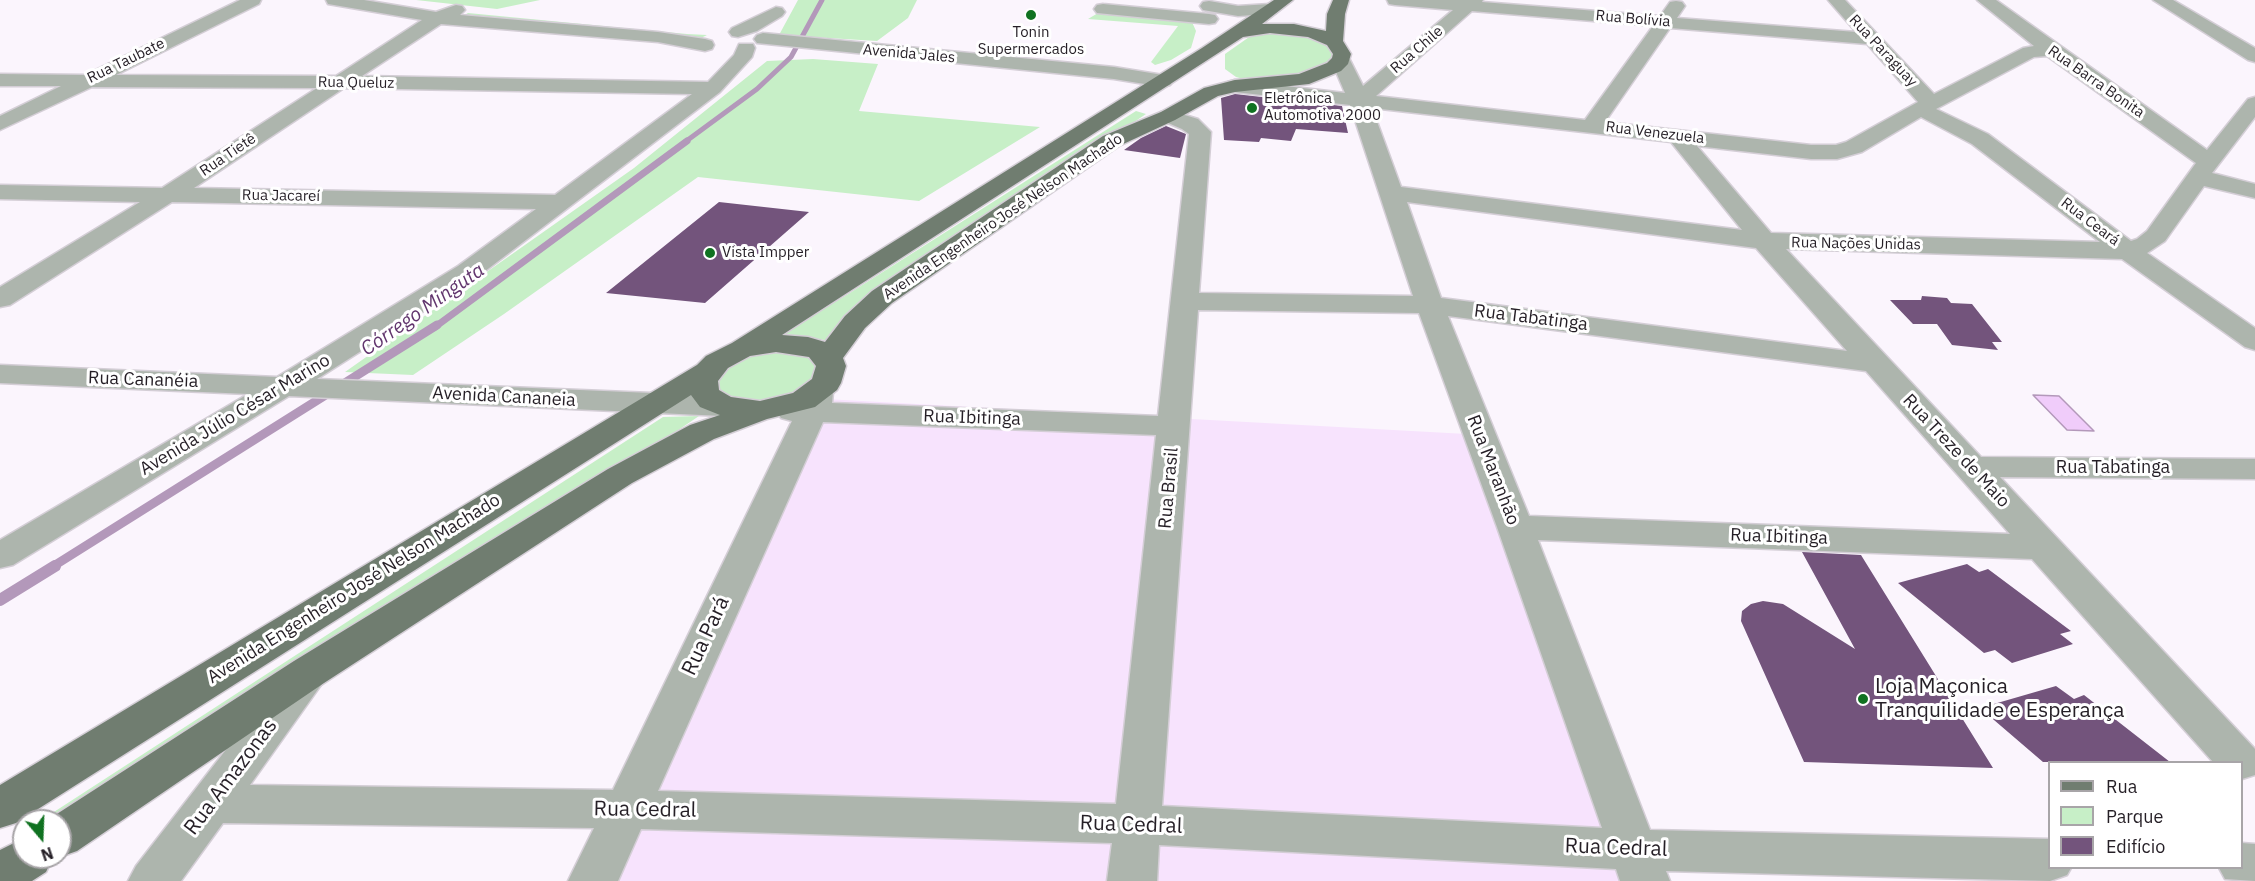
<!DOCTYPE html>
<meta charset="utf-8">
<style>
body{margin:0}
#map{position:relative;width:2255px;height:881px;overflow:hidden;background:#fbf5fd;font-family:"IBM Plex Sans",sans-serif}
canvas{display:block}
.legend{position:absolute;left:2048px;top:761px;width:195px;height:108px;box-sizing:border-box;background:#fff;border:2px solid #a8a5a8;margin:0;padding:8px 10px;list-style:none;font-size:18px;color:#251f26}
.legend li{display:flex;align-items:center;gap:12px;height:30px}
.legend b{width:30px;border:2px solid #a8a5a8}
.north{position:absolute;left:12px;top:809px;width:60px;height:60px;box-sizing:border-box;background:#fff;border:2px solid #a8a5a8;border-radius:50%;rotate:161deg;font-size:16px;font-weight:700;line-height:24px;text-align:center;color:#251f26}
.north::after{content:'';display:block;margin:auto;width:21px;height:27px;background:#107221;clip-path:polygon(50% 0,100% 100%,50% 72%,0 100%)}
</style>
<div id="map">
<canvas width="2255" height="881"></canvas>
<ul class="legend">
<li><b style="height:8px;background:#707d70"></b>Rua</li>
<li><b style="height:16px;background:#c7efc7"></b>Parque</li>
<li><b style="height:16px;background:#73547c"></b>Edifício</li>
</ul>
<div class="north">N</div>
</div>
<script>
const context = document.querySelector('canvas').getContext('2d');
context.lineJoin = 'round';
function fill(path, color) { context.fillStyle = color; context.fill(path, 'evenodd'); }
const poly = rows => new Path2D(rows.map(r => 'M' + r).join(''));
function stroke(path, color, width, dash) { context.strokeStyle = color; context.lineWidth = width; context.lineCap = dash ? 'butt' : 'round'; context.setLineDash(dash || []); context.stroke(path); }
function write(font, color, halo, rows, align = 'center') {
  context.font = font + ' "IBM Plex Sans",sans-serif'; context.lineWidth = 6; context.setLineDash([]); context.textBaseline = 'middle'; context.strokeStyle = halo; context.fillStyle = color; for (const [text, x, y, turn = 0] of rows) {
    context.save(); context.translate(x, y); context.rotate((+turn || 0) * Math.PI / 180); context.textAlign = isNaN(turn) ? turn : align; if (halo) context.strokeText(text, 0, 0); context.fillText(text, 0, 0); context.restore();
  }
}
fill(poly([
 [825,399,1485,435,1650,881,609,881]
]), '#f7e3fd');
fill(poly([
 [416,0,540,0,497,9],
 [798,0,917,0,908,18,877,41,779,35],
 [468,13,687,34,707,35,695,41,463,16],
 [1098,13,1192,22,1196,31,1191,48,1171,60,1155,65,1151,62,1178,26,1088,19],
 [1286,31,1330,41,1337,57,1316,73,1250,81,1236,77,1225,69,1225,54,1252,35],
 [813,59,878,64,859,111,1040,127,919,201,698,177,504,314,413,375,345,372,634,168,767,61],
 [1136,111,1146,114,865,304,832,341,780,334,845,296],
 [766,351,804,354,813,359,819,373,807,389,753,404,721,394,716,387,720,372,738,358],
 [699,416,419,606,60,821,40,821,663,417]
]), '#c7efc7');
const water = poly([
 [2033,395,2059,396,2094,431,2067,430,2033,395]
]);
fill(water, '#f0ccfa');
stroke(water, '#b398ba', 1.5);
stroke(poly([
 [685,142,757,89,791,57,822,0]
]), '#b398ba', 5);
stroke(poly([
 [435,327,687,141]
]), '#b398ba', 7);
stroke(poly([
 [52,567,437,325]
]), '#b398ba', 9);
stroke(poly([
 [0,600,55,566]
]), '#b398ba', 12);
fill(poly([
 [1235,94,1342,106,1348,133,1296,129,1291,141,1261,138,1259,142,1224,140,1221,98],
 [1166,126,1186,134,1180,158,1124,150,1141,138],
 [719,202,809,212,705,303,606,293],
 [1922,296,1947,298,1951,303,1972,304,2002,342,1992,342,1998,350,1952,345,1937,324,1913,324,1890,300,1921,300],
 [1802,552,1861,555,1993,768,1804,762,1741,621,1742,611,1751,604,1763,601,1783,604,1855,649],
 [1967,564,1979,572,1988,569,2071,631,2060,634,2073,644,2012,663,1995,650,1984,653,1898,583],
 [2056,686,2074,699,2084,695,2170,762,2043,762,1980,708]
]), '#73547c');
const minor = poly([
 [240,0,261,0,259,4,116,75,336,76,422,20,334,5,328,4,326,0,364,0,436,12,456,5,462,6,465,10,460,15,658,32,705,39,712,41,714,45,712,49,705,51,658,42,441,24,362,76,708,82,734,55,739,44,753,44,755,48,752,57,720,92,476,278,317,379,723,396,734,399,739,406,734,413,723,416,289,396,13,565,0,568,0,540,248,394,0,383,0,365,277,377,458,266,536,209,172,202,10,305,0,307,0,287,140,202,0,199,0,185,162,188,317,88,92,87,0,130,0,116,61,86,0,86,0,74,85,75,240,0],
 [344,88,692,94,555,195,194,188,344,88],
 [1387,0,1483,0,1482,2,1660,16,1670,2,1676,1,1682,2,1685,6,1677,18,1856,32,1828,0,1845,0,1934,94,2023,48,2034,46,1977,0,1996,0,2207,150,2248,99,2255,97,2255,117,2212,173,2255,184,2255,198,2204,186,2165,241,2147,253,2255,328,2255,350,2245,347,2122,259,1786,249,1981,457,2255,459,2255,479,2000,477,2255,749,2255,775,2242,779,2242,762,2213,762,2032,559,1538,540,1650,830,2050,839,2050,868,2071,868,2067,875,2050,881,1666,871,1670,881,1620,881,1616,869,1159,845,1157,881,1107,881,1112,843,641,829,618,881,568,881,594,828,223,823,181,881,128,881,136,866,290,667,305,663,320,667,326,678,250,785,613,790,792,421,781,418,776,411,781,404,800,402,801,392,806,385,817,383,828,385,833,392,832,403,1158,416,1189,134,1182,129,1161,120,1157,116,1161,112,1168,110,1198,119,1211,132,1199,293,1413,296,1350,105,1235,92,1228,90,1225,86,1228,82,1235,80,1345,93,1331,60,1334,56,1348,56,1363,86,1453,10,1395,5,1389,4,1387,0],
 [1472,11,1653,26,1585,120,1376,96,1472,11],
 [1670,28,1867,44,1918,102,1846,142,1836,145,1811,145,1605,122,1670,28],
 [2047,56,2196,163,2147,231,2137,239,2131,241,1988,134,1936,109,2034,57,2047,56],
 [1372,108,1671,142,1742,230,1401,187,1372,108],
 [1921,117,1972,144,2100,242,1771,233,1697,146,1811,159,1837,159,1862,152,1921,117],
 [1407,202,1756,248,1847,351,1441,298,1407,202],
 [1198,310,1419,313,1497,527,1602,828,1162,806,1198,310],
 [1448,316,1866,371,2010,534,1529,516,1448,316],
 [823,422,1156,435,1116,804,658,791,823,422],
 [2153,0,2173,0,2255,48,2255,62,2248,60,2153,0],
 [1209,1,1238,6,1270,4,1276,5,1279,9,1276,13,1270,14,1238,16,1203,10,1200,6,1203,2,1209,1],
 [1103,4,1209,14,1215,15,1218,19,1215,23,1209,24,1097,13,1094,9,1097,5,1103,4],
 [776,7,782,8,785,12,782,16,757,31,738,37,732,36,729,32,732,28,776,7],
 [763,33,1114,67,1163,75,1170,77,1173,81,1170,85,1163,87,1114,79,757,43,754,39,757,35,763,33],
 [2242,843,2255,844,2255,881,2225,879,2219,868,2242,868,2242,843]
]);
const major = poly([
 [1274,0,1293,0,1262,24,1294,24,1326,31,1327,14,1333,0,1349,0,1345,14,1343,41,1351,54,1348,64,1341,71,1309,84,1235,92,1218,96,1175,120,1119,146,892,303,865,328,843,358,846,366,841,383,837,390,815,407,767,419,714,439,632,483,324,683,77,851,60,857,60,821,46,821,294,661,608,469,690,425,720,415,700,407,691,395,16,823,0,828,0,785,697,365,706,356,732,343,1202,48,1274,0],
 [1270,33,1308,37,1327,45,1333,54,1332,58,1327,63,1299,74,1235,80,1204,88,1161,112,1103,136,872,291,845,316,825,342,808,337,782,335,1243,37,1270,33],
 [776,352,809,357,816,366,812,379,793,393,760,401,731,397,719,390,718,381,728,368,750,356,776,352],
 [24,838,24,857,53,857,46,872,32,881,0,881,0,850,24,838]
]);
stroke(minor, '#d4ced6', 3);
stroke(major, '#d4ced6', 3);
fill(minor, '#adb5ad');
fill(major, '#707d70');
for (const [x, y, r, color] of [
 [1031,15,6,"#107221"],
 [1252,108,6,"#107221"],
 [710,253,6,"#107221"],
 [1863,699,6,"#107221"]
]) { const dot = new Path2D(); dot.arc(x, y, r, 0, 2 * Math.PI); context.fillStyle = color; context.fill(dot); stroke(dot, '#fff', 2); }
write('15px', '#251f26', '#fff', [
 ["Rua Bolívia",1633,19,5],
 ["Rua Chile",1417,50,-41],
 ["Rua Paraguay",1883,51,47],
 ["Avenida Jales",909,54,5],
 ["Rua Taubate",126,61,-26],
 ["Rua Barra Bonita",2096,82,35],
 ["Rua Queluz",356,83,1],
 ["Rua Venezuela",1655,133,7],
 ["Rua Tietê",228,155,-34],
 ["Rua Jacareí",281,196,1],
 ["Avenida Engenheiro José Nelson Machado",1003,217,-34],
 ["Rua Ceará",2090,222,37],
 ["Rua Nações Unidas",1856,244,1]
]);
write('15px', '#251f26', '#fff', [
 ["Tonin",1031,33,"center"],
 ["Supermercados",1031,50,"center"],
 ["Eletrônica",1264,99],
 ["Automotiva 2000",1264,116],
 ["Vista Impper",722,253]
], 'left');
write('18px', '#251f26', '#fff', [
 ["Rua Tabatinga",1531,318,7],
 ["Rua Cananéia",143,380,2],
 ["Avenida Cananeia",504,397,3],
 ["Avenida Júlio César Marino",235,415,-31],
 ["Rua Ibitinga",972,418,2],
 ["Rua Treze de Maio",1956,451,47],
 ["Rua Tabatinga",2113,468],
 ["Rua Maranhão",1493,470,69],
 ["Rua Brasil",1169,488,-85],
 ["Rua Ibitinga",1779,537,2],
 ["Avenida Engenheiro José Nelson Machado",354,589,-32]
]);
write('italic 20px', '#62366e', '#fff', [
 ["Córrego Minguta",423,310,-35]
]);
write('21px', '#251f26', '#fff', [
 ["Rua Pará",706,636,-65],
 ["Rua Amazonas",231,777,-53],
 ["Rua Cedral",645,810,1],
 ["Rua Cedral",1131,825,2],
 ["Rua Cedral",1616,848,2]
]);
write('21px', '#251f26', '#fff', [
 ["Loja Maçonica",1875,687],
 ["Tranquilidade e Esperança",1875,711]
], 'left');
</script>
